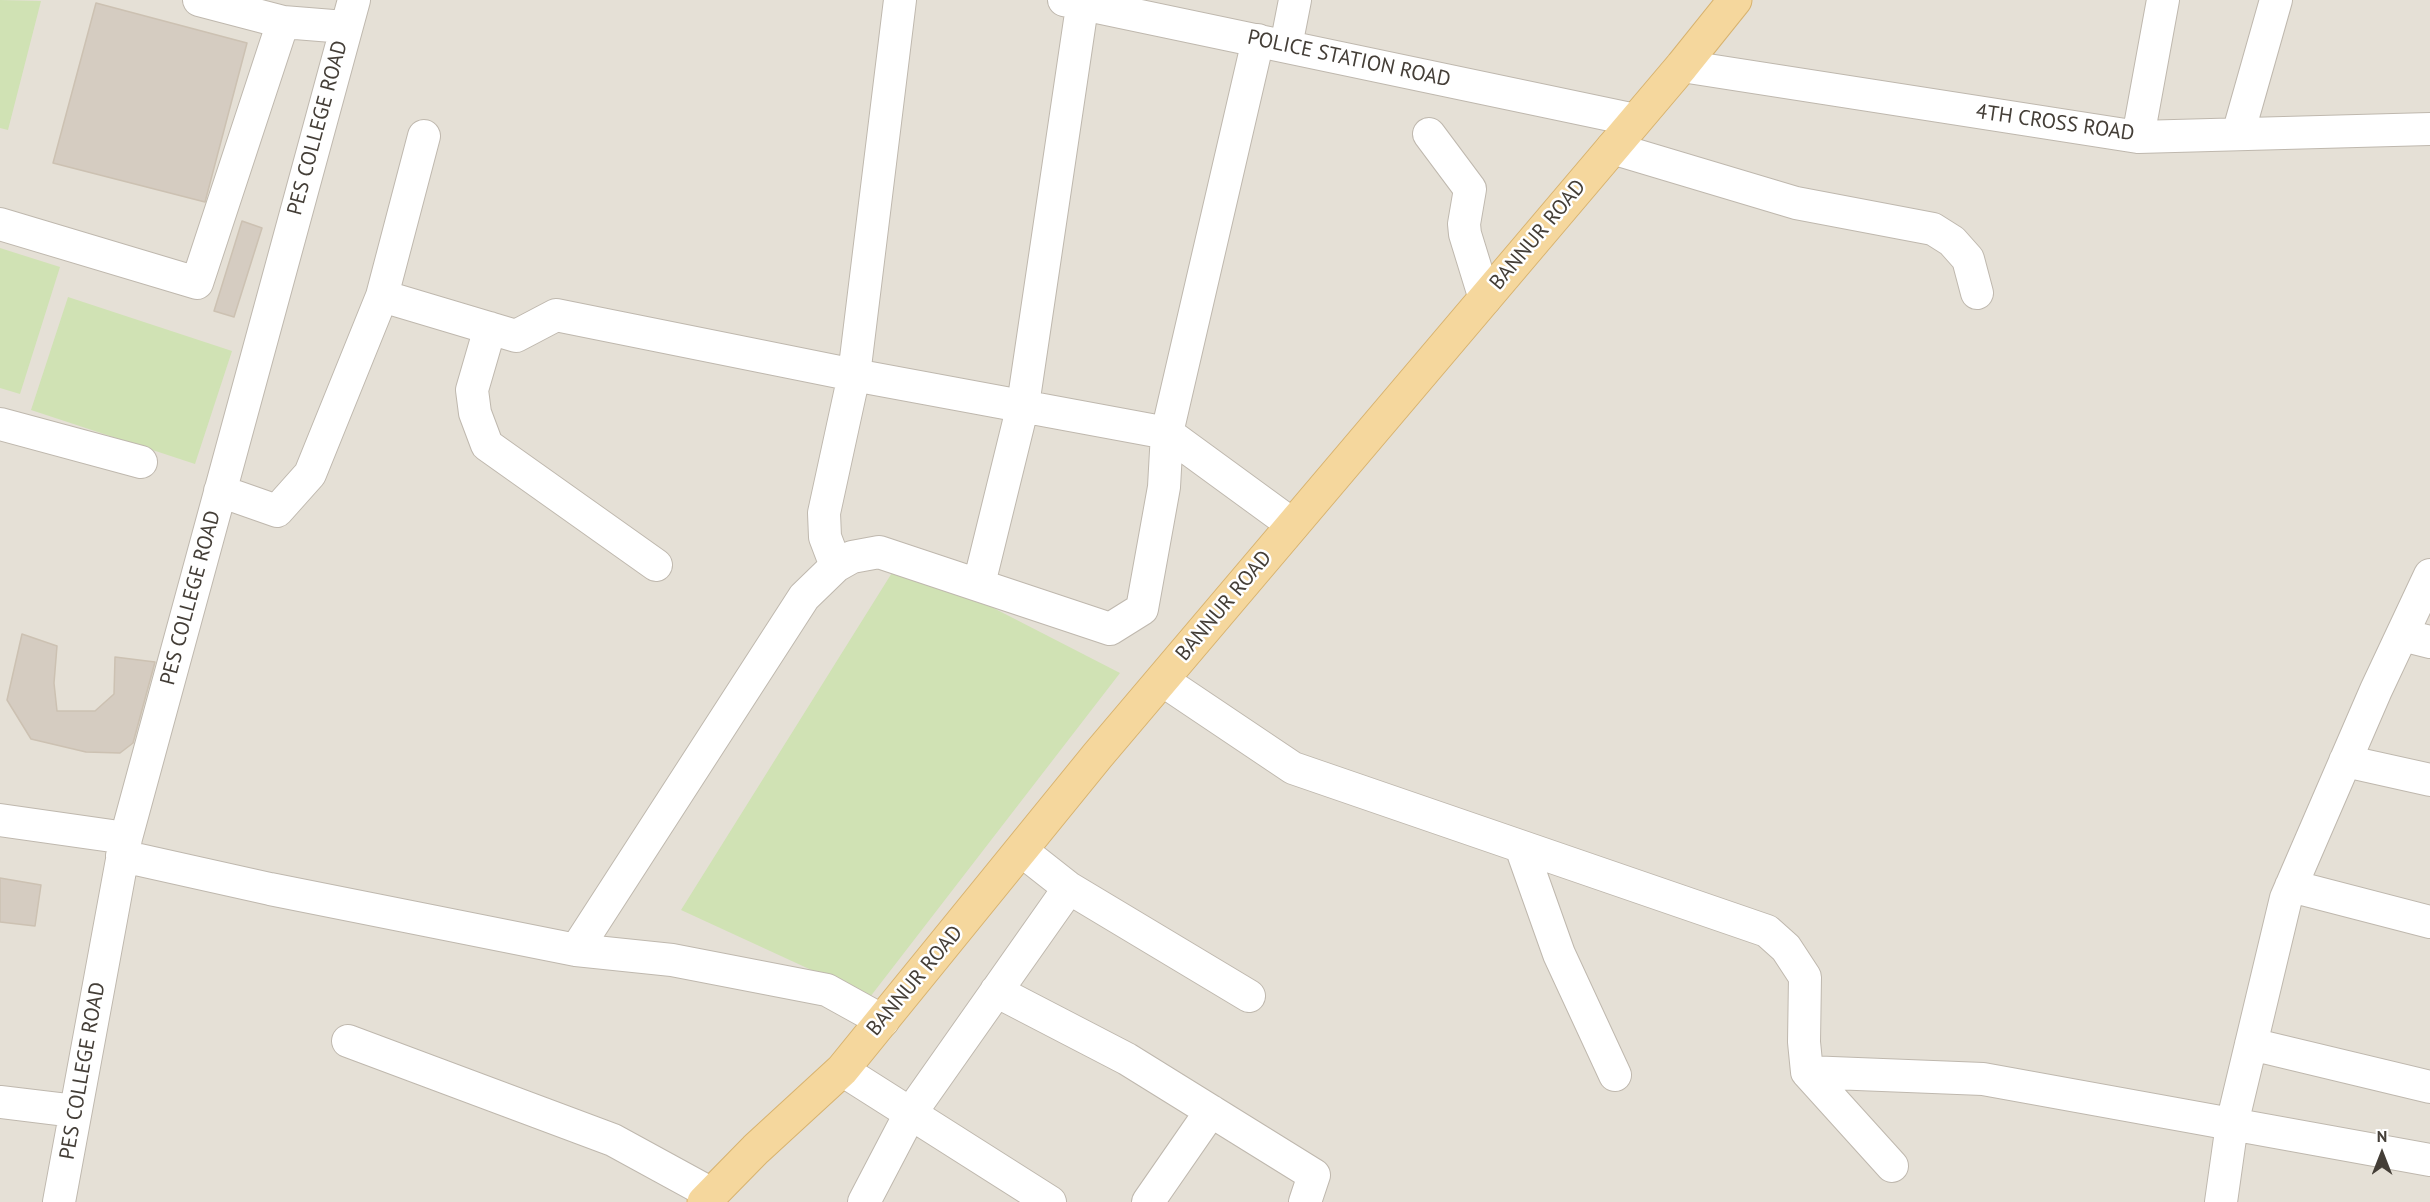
<!DOCTYPE html>
<style>
body{margin:0}
#map{position:relative;width:2430px;height:1202px;overflow:hidden;background:#f2eee7;font-family:"PT Sans",sans-serif}
canvas{display:block}
.north{position:absolute;left:2352px;top:1124px;width:60px;height:60px;-webkit-text-stroke:4px #fff;paint-order:stroke;rotate:0deg;font-size:16px;font-weight:700;line-height:24px;text-align:center;color:#443e37}
.north::after{content:'';display:block;margin:auto;width:21px;height:27px;background:#443e37;clip-path:polygon(50% 0,100% 100%,50% 72%,0 100%)}
</style>
<div id="map">
<canvas width="2430" height="1202"></canvas>
<div class="north">N</div>
</div>
<script>
const context = document.querySelector('canvas').getContext('2d');
context.lineJoin = 'round';
function fill(path, color) { context.fillStyle = color; context.fill(path, 'evenodd'); }
const poly = rows => new Path2D(rows.map(r => 'M' + r).join(''));
function stroke(path, color, width, dash) { context.strokeStyle = color; context.lineWidth = width; context.lineCap = dash ? 'butt' : 'round'; context.setLineDash(dash || []); context.stroke(path); }
function write(font, color, halo, rows, align = 'center') {
  context.font = font + ' "PT Sans",sans-serif'; context.lineWidth = 5; context.setLineDash([]); context.textBaseline = 'middle'; context.strokeStyle = halo; context.fillStyle = color; for (const [text, x, y, turn = 0] of rows) {
    context.save(); context.translate(x, y); context.rotate((+turn || 0) * Math.PI / 180); context.textAlign = isNaN(turn) ? turn : align; if (halo) context.strokeText(text, 0, 0); context.fillText(text, 0, 0); context.restore();
  }
}
fill(poly([
 [0,0,2430,0,2430,1202,0,1202]
]), '#e5e0d6');
fill(poly([
 [0,0,41,1,8,130,0,128],
 [0,248,60,267,20,394,0,388],
 [68,297,232,351,195,464,31,410],
 [900,560,1120,673,870,997,681,910]
]), '#d0e2b4');
const building = poly([
 [96,3,247,43,205,202,53,163,96,3],
 [242,221,262,228,234,317,214,311,242,221],
 [22,634,57,646,54,683,57,711,95,711,114,694,115,657,155,662,133,743,120,753,86,752,31,739,7,700,22,634],
 [0,878,41,885,35,926,0,922,0,878]
]);
fill(building, '#d5ccc1');
stroke(building, '#ccc1b2', 1.5);
const minor = poly([
 [199,0,283,22,345,27],
 [1064,0,1635,120],
 [1286,46,1295,0],
 [1682,66,2138,137,2430,129],
 [1429,134,1470,189,1464,224,1465,234,1485,299],
 [2238,134,2276,0],
 [2138,137,2163,0],
 [1612,148,1796,203,1933,229,1952,241,1968,259,1977,293],
 [0,224,197,283,283,22],
 [382,296,516,336,556,315,854,375,1167,433,1293,525],
 [490,328,472,390,475,413,487,445,656,565],
 [0,424,141,462],
 [220,491,277,511,310,474,382,296,424,136],
 [836,566,825,537,824,513,854,375,900,0],
 [979,584,1023,405,1083,0],
 [2402,635,2430,642],
 [1162,680,1293,768,1767,931,1786,948,1805,977,1804,1042,1807,1072,1892,1166],
 [2345,761,2430,780],
 [0,820,126,838],
 [1521,847,1559,954,1615,1075],
 [122,856,270,889,576,950,672,960,827,990,883,1021],
 [2291,886,2430,922],
 [1069,888,1249,996],
 [576,950,804,597,836,566,852,557,879,552,1110,629,1142,609,1164,487,1167,433,1258,40],
 [996,991,1127,1059,1314,1175,1305,1202],
 [348,1041,613,1140,710,1193],
 [2251,1044,2430,1087],
 [842,1070,1050,1202],
 [1807,1072,1983,1079,2430,1160],
 [0,1102,75,1111],
 [59,1202,126,838,354,0],
 [864,1202,910,1114,1069,888,1022,851],
 [1148,1202,1211,1111],
 [2221,1202,2232,1124,2286,898,2376,690,2430,575]
]);
const major = poly([
 [704,1202,756,1149,842,1070,1098,755,1682,66,1735,0]
]);
stroke(minor, '#bfb8ae', 34);
stroke(major, '#d8b36f', 35);
stroke(minor, '#fff', 32);
stroke(major, '#f5d79d', 33);
write('21px', '#443e37', '#fff', [
 ["POLICE STATION ROAD",1349,59,12],
 ["4TH CROSS ROAD",2055,123,8],
 ["PES COLLEGE ROAD",318,128,-75],
 ["BANNUR ROAD",1538,235,-50],
 ["PES COLLEGE ROAD",191,598,-75],
 ["BANNUR ROAD",1224,606,-50],
 ["BANNUR ROAD",915,981,-50],
 ["PES COLLEGE ROAD",83,1071,-80]
]);
</script>
